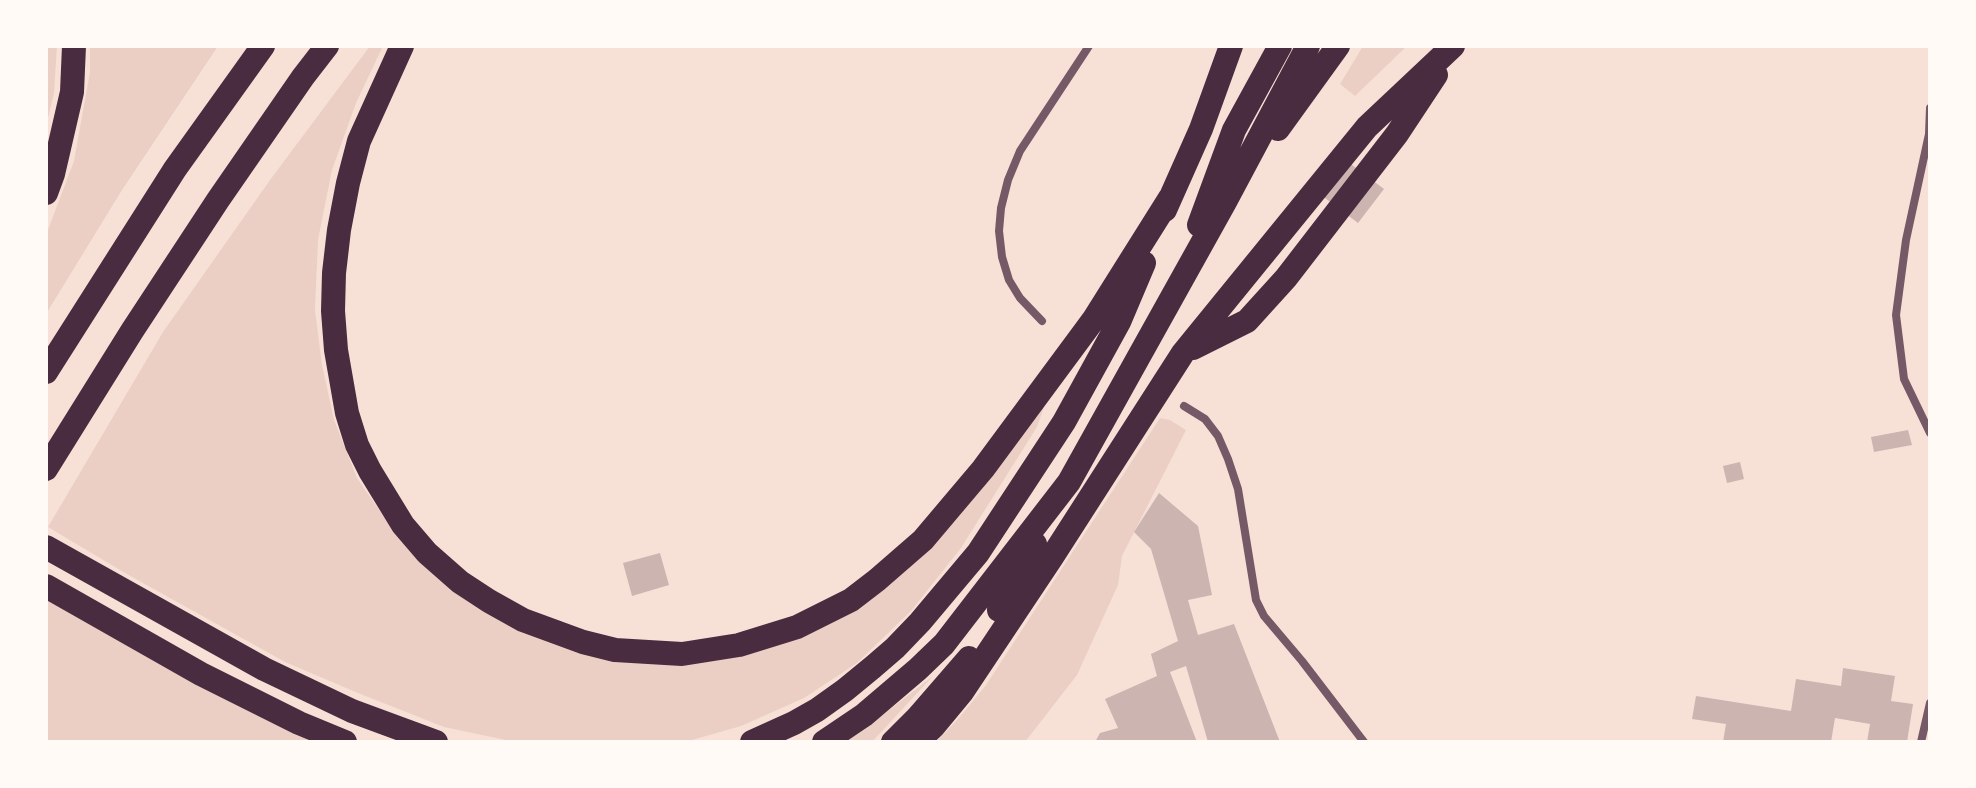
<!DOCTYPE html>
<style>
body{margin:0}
#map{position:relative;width:1976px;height:788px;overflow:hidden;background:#f7e1d7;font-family:Signika,sans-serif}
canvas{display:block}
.frame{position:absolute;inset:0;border:48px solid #fffaf5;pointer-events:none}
</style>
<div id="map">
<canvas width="1976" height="788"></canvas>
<div class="frame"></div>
</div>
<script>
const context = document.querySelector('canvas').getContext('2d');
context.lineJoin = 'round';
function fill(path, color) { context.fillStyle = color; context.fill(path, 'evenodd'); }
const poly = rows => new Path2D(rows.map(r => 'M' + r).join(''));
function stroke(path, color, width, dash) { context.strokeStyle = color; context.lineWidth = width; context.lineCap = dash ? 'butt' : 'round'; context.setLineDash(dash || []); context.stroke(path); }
fill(poly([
 [46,46,57,46,54,93,46,126],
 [90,46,218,46,122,190,46,314,46,235,74,161,90,72],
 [370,46,383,46,356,103,332,170,318,240,315,310,322,365,334,420,357,478,391,527,425,563,632,662,848,611,1045,404,1037,427,961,548,911,611,857,663,804,698,741,726,685,742,515,742,444,727,358,693,285,662,125,573,48,527,163,332,270,180],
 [1363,46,1407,46,1355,96,1340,84],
 [1160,418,1170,420,1186,430,1122,556,1118,585,1077,675,1025,742,936,742,958,719,986,685],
 [46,598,317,742,46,742],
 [933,676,872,742,844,742,858,734]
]), '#ebcfc5');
fill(poly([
 [1343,158,1384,189,1358,223,1317,192],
 [1908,430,1912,445,1874,452,1871,437],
 [1740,462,1744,479,1727,483,1723,466],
 [1159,493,1198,526,1212,595,1188,600,1198,635,1234,624,1280,742,1208,742,1186,666,1170,672,1197,742,1095,742,1100,733,1118,728,1105,699,1157,676,1151,654,1178,641,1151,549,1134,532],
 [660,553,669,585,632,596,623,563],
 [1843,668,1895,676,1891,701,1913,704,1907,742,1867,742,1870,724,1835,718,1831,742,1723,742,1726,724,1692,719,1696,696,1791,711,1796,679,1841,686]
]), '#ccb4b1');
stroke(poly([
 [1930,108,1929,134,1906,240,1896,315,1904,379,1930,433],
 [1042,321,1020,298,1009,280,1002,257,999,231,1001,208,1008,180,1020,151,1089,46],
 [1184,406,1205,419,1218,436,1228,459,1238,489,1256,600,1264,616,1302,661,1364,742],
 [1921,742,1930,703]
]), '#755966', 8);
stroke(poly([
 [402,46,359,141,348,183,339,230,334,273,333,311,336,350,347,413,357,445,370,471,403,525,427,553,460,582,489,601,523,620,583,642,615,650,682,654,739,645,797,627,851,600,877,580,923,540,983,469,1094,319,1170,198],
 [1278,129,1338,46],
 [46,193,53,174,72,92,74,46],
 [1165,210,1201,129,1231,46],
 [1199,225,1234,130,1280,46],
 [1193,348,1247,321,1286,278,1397,134,1436,75],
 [46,372,175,169,263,46],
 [46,469,132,331,218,200,303,77,327,46],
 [46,547,264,669,352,711,436,742],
 [46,586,201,674,299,723,345,742],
 [999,610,1035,544],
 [752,742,794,723,817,710,845,690,873,667,895,648,920,622,978,553,1064,422,1119,322,1144,263],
 [824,742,864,715,918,669,944,644,1069,482,1225,202,1308,46],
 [893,742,917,718,969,658],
 [917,742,933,727,962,692,1052,557,1183,353,1367,127,1453,46]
]), '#4a2c40', 24);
</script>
